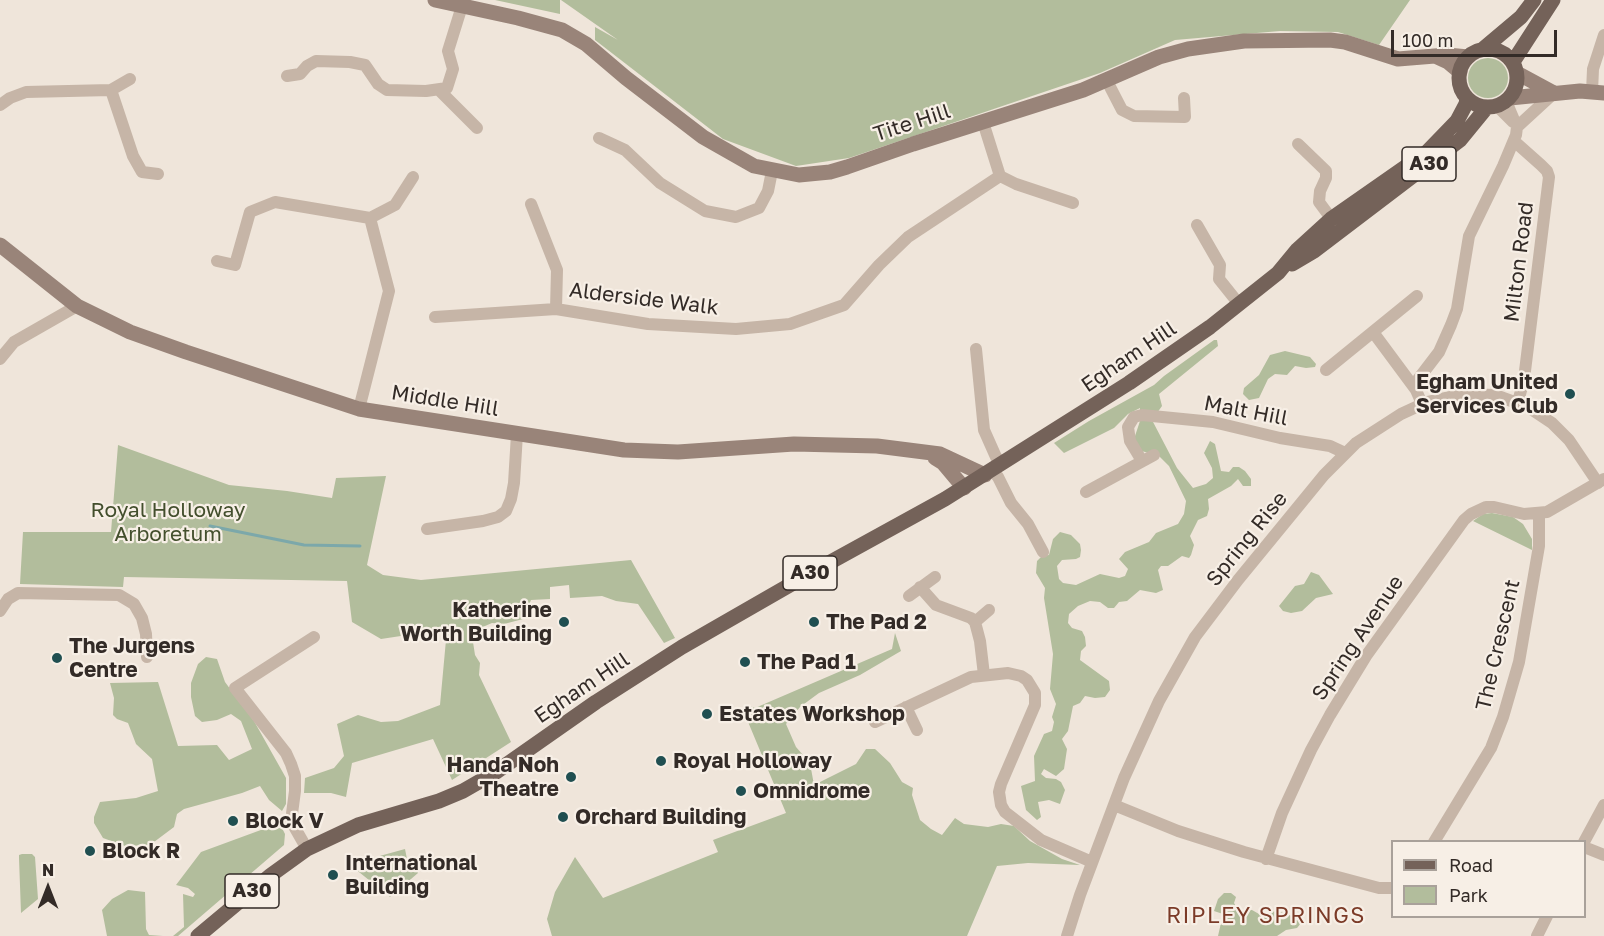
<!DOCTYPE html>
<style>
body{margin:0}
#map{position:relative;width:1604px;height:936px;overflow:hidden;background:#efe5da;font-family:"Golos Text",sans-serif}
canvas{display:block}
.legend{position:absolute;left:1391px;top:840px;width:195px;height:78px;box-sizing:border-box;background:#f7efe6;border:2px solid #a9a19a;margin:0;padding:8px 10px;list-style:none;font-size:18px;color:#332b27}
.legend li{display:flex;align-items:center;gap:12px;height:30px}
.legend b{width:30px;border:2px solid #a9a19a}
.north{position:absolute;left:18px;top:858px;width:60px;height:60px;-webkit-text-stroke:4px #f7efe6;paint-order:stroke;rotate:0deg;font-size:16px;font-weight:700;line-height:24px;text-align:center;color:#332b27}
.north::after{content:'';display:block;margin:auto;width:21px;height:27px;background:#332b27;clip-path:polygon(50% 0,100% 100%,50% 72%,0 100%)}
.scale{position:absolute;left:1391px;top:30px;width:166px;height:27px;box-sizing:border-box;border:3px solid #332b27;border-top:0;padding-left:8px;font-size:18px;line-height:21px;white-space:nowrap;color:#332b27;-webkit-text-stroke:4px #f7efe6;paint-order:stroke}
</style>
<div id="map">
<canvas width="1604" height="936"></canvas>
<ul class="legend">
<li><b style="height:8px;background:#746259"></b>Road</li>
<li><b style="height:16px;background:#b2bd9c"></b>Park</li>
</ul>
<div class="north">N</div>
<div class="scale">100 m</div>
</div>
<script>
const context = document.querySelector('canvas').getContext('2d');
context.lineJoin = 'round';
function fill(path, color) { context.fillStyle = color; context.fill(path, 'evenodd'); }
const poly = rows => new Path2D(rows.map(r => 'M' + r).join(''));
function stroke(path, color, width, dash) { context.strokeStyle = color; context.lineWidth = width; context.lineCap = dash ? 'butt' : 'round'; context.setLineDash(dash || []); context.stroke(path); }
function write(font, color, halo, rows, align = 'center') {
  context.font = font + ' "Golos Text",sans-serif'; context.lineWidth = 4.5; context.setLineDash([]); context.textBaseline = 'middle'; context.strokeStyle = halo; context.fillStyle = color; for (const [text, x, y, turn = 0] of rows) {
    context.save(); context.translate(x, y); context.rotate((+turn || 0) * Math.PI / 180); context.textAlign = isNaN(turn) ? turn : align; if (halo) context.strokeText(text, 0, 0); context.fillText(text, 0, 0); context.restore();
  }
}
fill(poly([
 [495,0,560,0,560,14],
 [561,0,1410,0,1379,45,1338,32,1280,31,1175,40,1100,73,849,158,796,166,723,139,595,40,595,27,618,40],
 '1468 78a20 20 0 1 1 40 0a20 20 0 1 1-40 0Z',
 [1214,340,1217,340,1218,346,1159,394,1162,406,1152,420,1177,468,1193,488,1206,484,1213,478,1212,468,1204,453,1210,441,1215,444,1221,471,1229,472,1233,467,1239,467,1245,471,1251,479,1251,486,1243,486,1238,479,1231,486,1208,499,1209,509,1207,516,1198,520,1190,536,1194,545,1191,555,1189,558,1182,556,1168,566,1161,566,1158,570,1163,590,1156,593,1140,590,1127,601,1119,602,1114,608,1108,608,1100,602,1090,601,1078,606,1069,614,1068,623,1072,628,1082,631,1085,637,1086,646,1081,651,1080,660,1109,681,1110,690,1105,697,1095,698,1085,696,1080,703,1073,706,1068,731,1062,739,1067,749,1064,769,1056,776,1044,769,1041,774,1046,778,1056,779,1061,782,1065,790,1060,804,1049,800,1038,802,1041,817,1037,820,1026,810,1021,786,1035,781,1034,756,1044,734,1052,731,1054,722,1052,717,1056,704,1050,689,1053,654,1044,598,1045,588,1036,573,1037,561,1042,556,1049,555,1053,539,1060,532,1071,535,1080,544,1081,550,1080,557,1076,559,1062,560,1057,566,1059,579,1063,583,1076,585,1100,574,1119,578,1125,576,1128,569,1119,559,1125,552,1149,542,1156,533,1178,524,1184,514,1186,501,1169,466,1158,455,1141,451,1135,444,1135,436,1140,421,1140,408,1128,414,1114,428,1064,453,1054,443,1089,421,1154,385,1164,376],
 [1285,351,1310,357,1316,364,1315,367,1306,368,1295,366,1287,375,1275,374,1268,379,1259,398,1249,400,1243,394,1244,388,1259,375,1270,355],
 [118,445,229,485,287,491,332,498,336,478,386,476,367,565,383,575,421,580,631,560,675,638,664,643,638,604,616,601,602,596,570,598,569,585,550,587,550,599,531,600,523,619,504,624,492,623,478,629,473,642,475,655,480,663,479,675,511,742,452,780,433,739,352,763,346,797,331,793,304,793,305,778,334,768,344,756,337,724,358,715,381,722,398,721,440,705,447,629,381,639,352,622,347,581,124,577,123,587,20,584,23,532,111,532],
 [1492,513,1513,517,1523,524,1532,539,1532,550,1473,521,1483,514],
 [1311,572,1319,575,1333,594,1316,598,1302,611,1291,613,1283,611,1279,606,1295,586,1304,584],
 [895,633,901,651,860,675,819,693,800,707,786,724,796,747,810,763,814,785,856,764,866,749,875,749,890,763,902,782,913,788,912,795,920,820,931,829,942,835,955,818,964,824,988,827,1001,824,1014,826,1030,841,1062,859,1080,865,1028,863,997,866,967,936,552,936,547,919,555,892,575,857,603,898,718,852,713,840,786,813,746,717,749,706,755,708,892,649],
 [206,657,217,659,225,682,254,721,286,778,286,804,282,811,269,800,260,786,242,793,184,809,177,814,174,827,150,845,125,846,103,838,94,823,94,817,100,802,136,798,158,791,152,759,136,744,128,723,117,719,113,715,114,698,110,683,158,682,178,746,217,745,229,760,252,749,241,721,231,714,217,720,202,722,195,716,191,697,191,683,198,664],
 [269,827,282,828,285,834,284,845,178,936,173,936,184,927,183,894,193,897,195,894,188,888,176,885,201,852],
 [405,849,407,859,412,856,418,873,390,897,354,868,376,857],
 [22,854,32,854,35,857,38,899,21,913,19,858,19,855],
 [128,890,145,892,146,929,149,935,163,936,107,936,102,910,112,899],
 [1224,893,1231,893,1236,897,1234,903,1238,910,1252,910,1259,914,1277,911,1301,919,1301,923,1297,928,1286,930,1277,936,1218,936,1223,914,1214,911,1218,899]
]), '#b2bd9c');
stroke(poly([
 [210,526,304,545,360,546]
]), '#7ca8aa', 3);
stroke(poly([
 [287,76,300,74,307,66,316,61,350,62,365,65,378,84,387,90,426,91,447,88,453,69,448,51,462,6],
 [1107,81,1122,110,1134,116,1185,117,1184,98],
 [111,90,130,79],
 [439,90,477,128],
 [1592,92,1593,69,1604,35],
 [0,105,10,98,26,92,111,90,133,156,142,172,158,174],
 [1497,106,1513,122],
 [983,122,1000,176,1016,184,1073,203],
 [1517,127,1554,93],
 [599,138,625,150,660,183,705,211,736,217,759,208,768,191,772,171],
 [1514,141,1541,165,1547,171,1549,177,1524,379,1518,402],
 [1298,144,1326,171,1326,178,1320,191,1319,202,1336,225],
 [531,204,557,270,556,309],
 [1197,225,1220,265,1219,279,1239,304],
 [217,261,235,265,250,212,275,202,370,218,395,205,413,177],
 [435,317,556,309,648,324,736,329,790,324,844,305,879,265,908,237,1000,176],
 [1373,332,1416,390,1422,404],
 [976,349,984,430,996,457,1002,464],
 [0,359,14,342,77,306],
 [1326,370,1417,296],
 [1413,386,1439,352,1451,325,1457,309,1469,236,1503,166,1516,135,1517,127,1506,101],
 [359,409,389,291,370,218],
 [1142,461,1130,441,1128,427,1134,417,1142,415,1213,422,1280,438,1330,446,1345,453],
 [992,470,998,477,1011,503,1028,524,1043,552],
 [1086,492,1154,455],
 [427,529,483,521,498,517,506,511,511,499,514,483,517,434],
 [920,587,936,605,971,618,975,622,980,641,984,675],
 [909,596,935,577],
 [0,611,8,599,18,593,119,595,134,604,142,618,146,634,147,657],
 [975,622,989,610],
 [906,707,917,730],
 [875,722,971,677,1008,673,1021,676,1027,680,1035,693,1035,705,1001,784,999,792,1001,805,1005,812,1041,840,1092,862],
 [1114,805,1178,831,1244,852,1379,888,1392,888],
 [1434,842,1491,748,1503,717,1519,662,1539,546,1539,514],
 [1584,842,1604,805],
 [1584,847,1604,855],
 [307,849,291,821,295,791,295,776,291,764,286,753,235,688,314,637],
 [1266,859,1282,813,1311,750,1330,715,1366,656,1464,520,1471,514,1486,507,1494,507,1524,514,1547,512,1604,479],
 [1067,936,1080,895,1124,778,1159,701,1195,637,1238,580,1324,475,1356,443,1401,414,1427,402,1463,394,1495,395,1528,407,1552,423,1569,440,1598,483],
 [1537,936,1547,916]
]), '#c6b5a7', 12);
stroke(poly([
 [435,0,518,18,562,30,586,44,626,78,703,137,754,166,799,175,830,172,847,167,913,144,1083,90,1159,57,1188,49,1244,41,1330,40,1345,42,1398,59,1447,55,1468,57],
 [1435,56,1448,62,1460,72],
 [1517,73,1554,93],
 [1510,98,1580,91,1604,93],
 [0,245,77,306,130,332,186,352,359,409,624,450,678,452,794,444,877,446,940,454,985,475],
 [935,458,943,463,964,488]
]), '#998479', 15);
stroke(poly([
 [1483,49,1521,17,1534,0],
 '1459 78a29 29 0 1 1 58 0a29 29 0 1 1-58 0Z',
 [1513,62,1553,0],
 [1292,264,1314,251,1460,140,1487,107],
 [198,936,271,875,307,849,358,825,439,801,463,791,496,772,596,702,682,647,816,570,945,499,1129,383,1210,327,1278,273,1297,250,1331,219,1427,152,1457,121,1466,104,1467,98]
]), '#746259', 15);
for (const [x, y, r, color] of [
 [1570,394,6,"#204f51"],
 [564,622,6,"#204f51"],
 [814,622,6,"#204f51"],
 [57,658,6,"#204f51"],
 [745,662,6,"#204f51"],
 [707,714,6,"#204f51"],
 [661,761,6,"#204f51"],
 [571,777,6,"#204f51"],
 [741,791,6,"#204f51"],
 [563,817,6,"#204f51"],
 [233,821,6,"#204f51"],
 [90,851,6,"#204f51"],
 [333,875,6,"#204f51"]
]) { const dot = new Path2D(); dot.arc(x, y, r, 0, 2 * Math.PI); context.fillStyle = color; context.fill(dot); stroke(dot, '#f7efe6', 2); }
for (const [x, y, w] of [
 [1429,164,54],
 [810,573,54],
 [252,891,54]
]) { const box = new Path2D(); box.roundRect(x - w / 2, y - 17, w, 34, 4.5); context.fillStyle = '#f7efe6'; context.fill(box); stroke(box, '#332b27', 1.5); }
write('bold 20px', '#332b27', null, [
 ["A30",1429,164],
 ["A30",810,573],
 ["A30",252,891]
]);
write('21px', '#332b27', '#f7efe6', [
 ["Tite Hill",912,123,-18],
 ["Milton Road",1519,262,-83],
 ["Alderside Walk",644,299,7],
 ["Egham Hill",1129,357,-34],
 ["Middle Hill",445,401,9],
 ["Malt Hill",1246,411,11],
 ["Spring Rise",1247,539,-51],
 ["Spring Avenue",1358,638,-56],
 ["The Crescent",1498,645,-77],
 ["Egham Hill",582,688,-34]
]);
write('bold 21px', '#332b27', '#f7efe6', [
 ["Egham United",1558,382,"right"],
 ["Services Club",1558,406,"right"],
 ["Katherine",552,610,"right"],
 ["Worth Building",552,634,"right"],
 ["The Pad 2",826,622],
 ["The Jurgens",69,646],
 ["Centre",69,670],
 ["The Pad 1",757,662],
 ["Estates Workshop",719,714],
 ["Royal Holloway",673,761],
 ["Handa Noh",559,765,"right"],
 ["Theatre",559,789,"right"],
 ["Omnidrome",753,791],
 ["Orchard Building",575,817],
 ["Block V",245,821],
 ["Block R",102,851],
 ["International",345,863],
 ["Building",345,887]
], 'left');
write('21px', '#434f2d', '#f7efe6', [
 ["Royal Holloway",168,510],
 ["Arboretum",168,534]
]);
context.letterSpacing = '1.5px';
write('22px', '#7b3a27', '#f7efe6', [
 ["RIPLEY SPRINGS",1266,916]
]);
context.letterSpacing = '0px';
</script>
